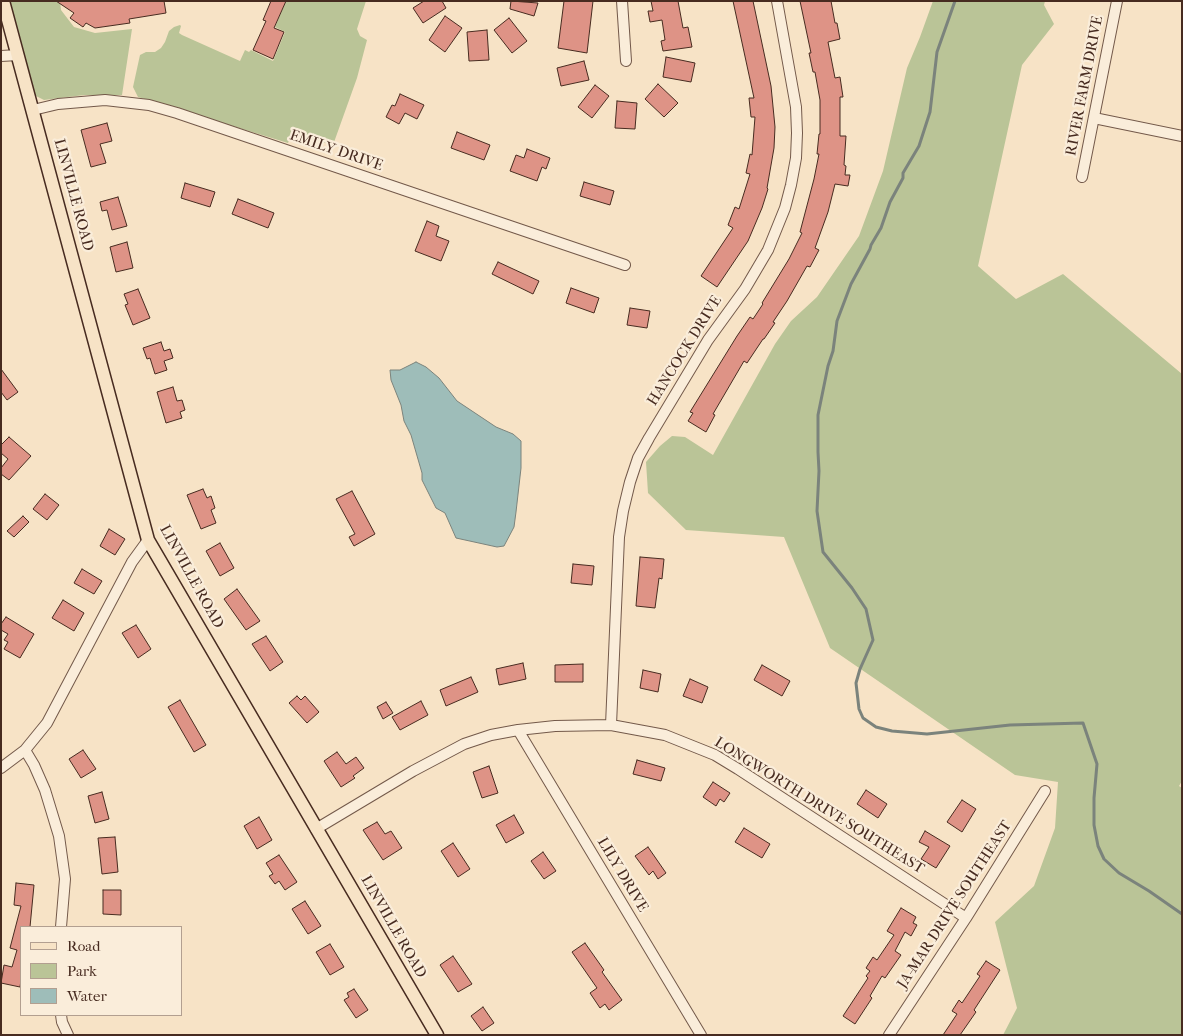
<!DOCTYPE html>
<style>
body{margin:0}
#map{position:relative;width:1183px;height:1036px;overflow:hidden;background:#f7e3c6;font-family:"IM FELL French Canon",serif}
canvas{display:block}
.frame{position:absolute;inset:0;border:2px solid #472b20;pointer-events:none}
.legend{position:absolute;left:20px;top:926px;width:162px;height:90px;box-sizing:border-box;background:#faedda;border:1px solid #b29f90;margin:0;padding:6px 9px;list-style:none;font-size:15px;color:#472b20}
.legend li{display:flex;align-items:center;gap:10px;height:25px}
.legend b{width:25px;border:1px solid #b29f90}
</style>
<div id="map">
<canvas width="1183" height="1036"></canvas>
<div class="frame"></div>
<ul class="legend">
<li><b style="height:6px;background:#f7e3c6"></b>Road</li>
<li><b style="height:14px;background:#bac497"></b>Park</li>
<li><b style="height:14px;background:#9ebdb9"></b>Water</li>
</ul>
</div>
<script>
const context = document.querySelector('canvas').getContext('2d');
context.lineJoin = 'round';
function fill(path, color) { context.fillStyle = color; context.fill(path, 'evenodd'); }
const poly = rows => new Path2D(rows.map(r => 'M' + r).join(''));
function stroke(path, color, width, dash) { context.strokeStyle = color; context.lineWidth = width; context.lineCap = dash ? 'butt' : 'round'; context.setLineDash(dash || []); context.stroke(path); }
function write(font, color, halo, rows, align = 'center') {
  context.font = font + ' "IM FELL French Canon",serif'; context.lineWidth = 4.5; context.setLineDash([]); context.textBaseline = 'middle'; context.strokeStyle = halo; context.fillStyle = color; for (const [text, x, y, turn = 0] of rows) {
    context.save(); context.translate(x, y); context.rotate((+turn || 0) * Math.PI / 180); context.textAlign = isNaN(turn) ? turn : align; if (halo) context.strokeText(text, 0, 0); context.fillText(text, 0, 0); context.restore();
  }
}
fill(poly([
 [8,1,60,1,61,10,74,27,95,33,132,29,122,95,84,95,44,100,36,96,34,94],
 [286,1,366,1,357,29,360,36,367,40,357,78,333,145,298,135,293,135,290,138,288,143,138,97,133,87,140,55,146,52,155,52,161,48,165,42,169,31,174,27,180,25,181,26,179,33,182,35,240,61,245,50,249,52,251,50,273,61,285,32,275,27],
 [933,1,1045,1,1044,5,1054,24,1022,65,978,266,1016,299,1063,274,1182,374,1182,781,1179,786,1182,788,1182,1035,1003,1035,1017,1008,995,922,1034,886,1055,828,1058,782,1015,775,830,648,784,537,686,530,648,493,646,462,660,446,672,436,685,437,713,455,775,344,791,321,817,297,859,236,883,171,907,68,920,37]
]), '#bac497');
const water = poly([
 [416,362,426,367,439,378,457,401,496,427,513,434,521,441,521,468,516,512,514,527,504,546,497,547,456,538,445,513,436,508,422,480,422,473,411,435,404,421,401,405,391,380,390,370,400,370,416,362]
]);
fill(water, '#9ebdb9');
stroke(water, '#7b837c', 1);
stroke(poly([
 [955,1,937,52,930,112,919,146,903,173,903,178,890,202,881,228,871,245,870,249,851,284,837,321,833,351,828,366,818,415,818,452,819,471,817,511,823,552,852,588,866,609,873,640,860,669,856,683,859,709,863,718,876,727,892,731,927,734,1010,725,1083,723,1097,764,1094,798,1094,825,1098,846,1104,859,1119,873,1149,891,1182,914]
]), '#7b837c', 3);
const building = poly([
 [56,1,164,1,166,13,129,19,130,23,95,28,86,23,83,27,70,18,74,13,56,1],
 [271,1,286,1,274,28,284,32,273,59,253,50,266,21,263,20,271,1],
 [424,1,442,1,446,8,423,23,413,8,424,1],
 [511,1,538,3,534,16,510,9,511,1],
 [564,1,593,1,587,53,558,48,564,1],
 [651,1,678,1,683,28,688,27,692,47,663,51,661,41,665,40,662,20,650,22,648,11,653,11,651,1],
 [733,1,753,1,771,86,775,127,774,148,767,188,768,189,762,208,748,241,717,287,701,276,733,228,728,225,735,207,739,209,750,174,746,173,750,154,752,155,755,117,751,117,749,98,754,98,733,1],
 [800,1,831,1,835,23,837,23,840,39,828,42,835,78,840,77,843,97,840,97,840,136,846,136,844,165,846,166,845,175,850,175,848,186,835,184,828,212,815,248,819,250,810,267,807,266,787,301,773,322,775,323,764,339,763,339,747,363,744,361,713,414,715,415,706,432,688,421,693,413,690,412,737,336,750,317,753,319,763,304,762,303,789,259,802,233,800,232,814,179,819,154,817,154,819,134,820,134,820,100,815,72,813,72,809,53,811,53,800,1],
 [445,16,462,28,445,52,429,40,445,16],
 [509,18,527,41,512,53,494,30,509,18],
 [487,30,489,60,469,61,467,32,487,30],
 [666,57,695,63,691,82,663,77,666,57],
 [584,61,589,80,561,86,557,68,584,61],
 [658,84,678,103,664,117,645,99,658,84],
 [595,85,609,96,592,118,578,107,595,85],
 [400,94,424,105,417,119,405,113,399,124,386,117,392,105,395,106,400,94],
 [617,101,637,103,635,129,615,128,617,101],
 [107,123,112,141,100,144,106,163,91,167,81,130,107,123],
 [457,132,490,145,484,160,451,148,457,132],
 [527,149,550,158,546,169,542,167,537,181,510,171,516,155,524,158,527,149],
 [584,182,614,191,610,205,580,196,584,182],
 [185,183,215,192,210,207,181,198,185,183],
 [118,197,127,226,112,230,107,210,102,211,100,202,118,197],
 [238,199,274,213,268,228,232,214,238,199],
 [427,221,439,226,436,236,449,241,441,261,415,251,427,221],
 [127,242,133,268,116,272,110,247,127,242],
 [498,262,539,281,533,294,492,274,498,262],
 [571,288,599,298,594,313,566,303,571,288],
 [138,289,150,318,133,325,125,305,128,304,124,294,138,289],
 [630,308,650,311,647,328,627,325,630,308],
 [161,342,164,351,170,349,173,358,164,361,167,370,155,374,150,358,147,359,143,348,161,342],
 [1,369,18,392,7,400,1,392,1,369],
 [173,387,177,401,182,400,185,410,180,412,182,418,166,423,157,392,173,387],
 [9,437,31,456,9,480,1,474,1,468,8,459,1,453,1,445,9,437],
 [203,489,207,498,211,496,215,508,211,510,216,523,201,529,187,495,203,489],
 [352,491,375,534,354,546,349,537,355,534,336,499,352,491],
 [45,494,59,505,47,520,33,509,45,494],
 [23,516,29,522,14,537,7,531,23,516],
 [109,529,125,539,115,555,100,546,109,529],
 [220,543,234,568,220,576,206,551,220,543],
 [640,557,664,559,662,579,659,578,655,608,636,606,640,557],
 [573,564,594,566,592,585,571,583,573,564],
 [82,569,102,581,94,594,74,583,82,569],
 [237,589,260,621,246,630,224,599,237,589],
 [63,600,84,613,74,631,52,618,63,600],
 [6,617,34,634,20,658,4,649,8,642,4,640,8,634,1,630,1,624,6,617],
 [136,625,151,649,138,658,122,633,136,625],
 [266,636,283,662,270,671,252,644,266,636],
 [523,663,526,679,499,685,496,669,523,663],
 [583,664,583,682,555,682,555,665,583,664],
 [762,665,790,681,782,696,754,680,762,665],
 [643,670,661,674,658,692,640,688,643,670],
 [471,677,478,692,446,706,440,690,471,677],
 [690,679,708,687,702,703,683,696,690,679],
 [297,696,301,700,305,696,319,712,307,723,289,703,297,696],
 [180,700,206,745,194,752,168,707,180,700],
 [421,701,428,715,400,730,392,717,421,701],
 [386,702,393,713,383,719,377,707,386,702],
 [83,750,96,769,81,778,69,759,83,750],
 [337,752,346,764,356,757,364,768,353,776,355,778,341,787,324,761,337,752],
 [637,760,665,768,661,781,633,774,637,760],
 [489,766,498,793,482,798,473,772,489,766],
 [713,782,730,793,724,802,720,799,716,806,703,797,713,782],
 [866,790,887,804,878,818,857,804,866,790],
 [102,792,109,819,95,823,88,796,102,792],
 [962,800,976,809,962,832,947,822,962,800],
 [514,815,524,833,506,843,496,825,514,815],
 [259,817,272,840,257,849,244,826,259,817],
 [377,822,385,834,391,831,402,848,383,860,363,830,377,822],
 [744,828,770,844,762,858,735,842,744,828],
 [925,831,950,846,936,868,921,859,929,847,919,842,925,831],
 [115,837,118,872,102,874,98,838,115,837],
 [453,843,470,869,458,877,441,851,453,843],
 [648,847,666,873,658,879,653,871,649,875,635,856,648,847],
 [543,852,556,871,544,879,531,861,543,852],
 [279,855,297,882,285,890,279,881,275,884,269,876,273,874,266,863,279,855],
 [16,883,34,885,30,927,21,927,21,980,20,987,1,983,4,965,12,967,17,950,10,948,21,906,14,905,16,883],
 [103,890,121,890,121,915,103,914,103,890],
 [305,901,321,926,308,934,292,909,305,901],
 [901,908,916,917,913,923,917,925,911,936,905,932,895,951,901,955,885,978,882,976,870,996,872,998,855,1024,843,1016,868,978,866,976,870,971,866,968,873,957,877,960,894,935,887,931,901,908],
 [585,943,604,970,602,972,622,1000,609,1010,605,1004,600,1008,590,993,597,988,572,952,585,943],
 [330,944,344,967,330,975,316,952,330,944],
 [453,956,472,984,458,992,440,965,453,956],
 [986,961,1000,970,974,1010,976,1012,960,1035,943,1035,957,1014,952,1011,959,1000,962,1003,980,976,977,974,986,961],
 [354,989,368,1010,356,1018,344,1000,349,997,347,993,354,989],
 [483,1007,494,1023,482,1031,471,1016,483,1007]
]);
fill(building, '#de9386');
stroke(building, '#472b20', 1);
const minor = poly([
 [622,1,626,61],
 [1,56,18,55],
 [33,110,58,104,105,100,149,105,177,113,625,265],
 [1094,118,1182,136],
 [1082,177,1117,1],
 [611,725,619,537,623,511,630,482,638,458,649,438,708,340,745,289,768,250,785,208,791,185,796,158,797,133,796,107,777,1],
 [518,730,701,1035],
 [25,750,34,765,45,790,59,836,65,879,61,927],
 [1,768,25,750,47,723,132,562,148,540],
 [316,829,413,771,464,744,491,735,518,730,555,726,611,725,665,735,715,755,738,769,966,918],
 [61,1015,62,1022,68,1035],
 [889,1035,966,918,1045,791]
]);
const major = poly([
 [3,1,148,540,437,1035]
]);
stroke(minor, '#73594a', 12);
stroke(major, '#472b20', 15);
stroke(minor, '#faedda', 10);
stroke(major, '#f7e3c6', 12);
write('15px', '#472b20', '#faedda', [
 ["RIVER FARM DRIVE",1085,86,-79],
 ["EMILY DRIVE",336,151,19],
 ["LINVILLE ROAD",73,195,75],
 ["HANCOCK DRIVE",685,351,-58],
 ["LINVILLE ROAD",191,577,61],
 ["LONGWORTH DRIVE SOUTHEAST",819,806,32],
 ["LILY DRIVE",622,875,59],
 ["JA-MAR DRIVE SOUTHEAST",955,905,-57],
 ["LINVILLE ROAD",393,927,60]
]);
</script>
